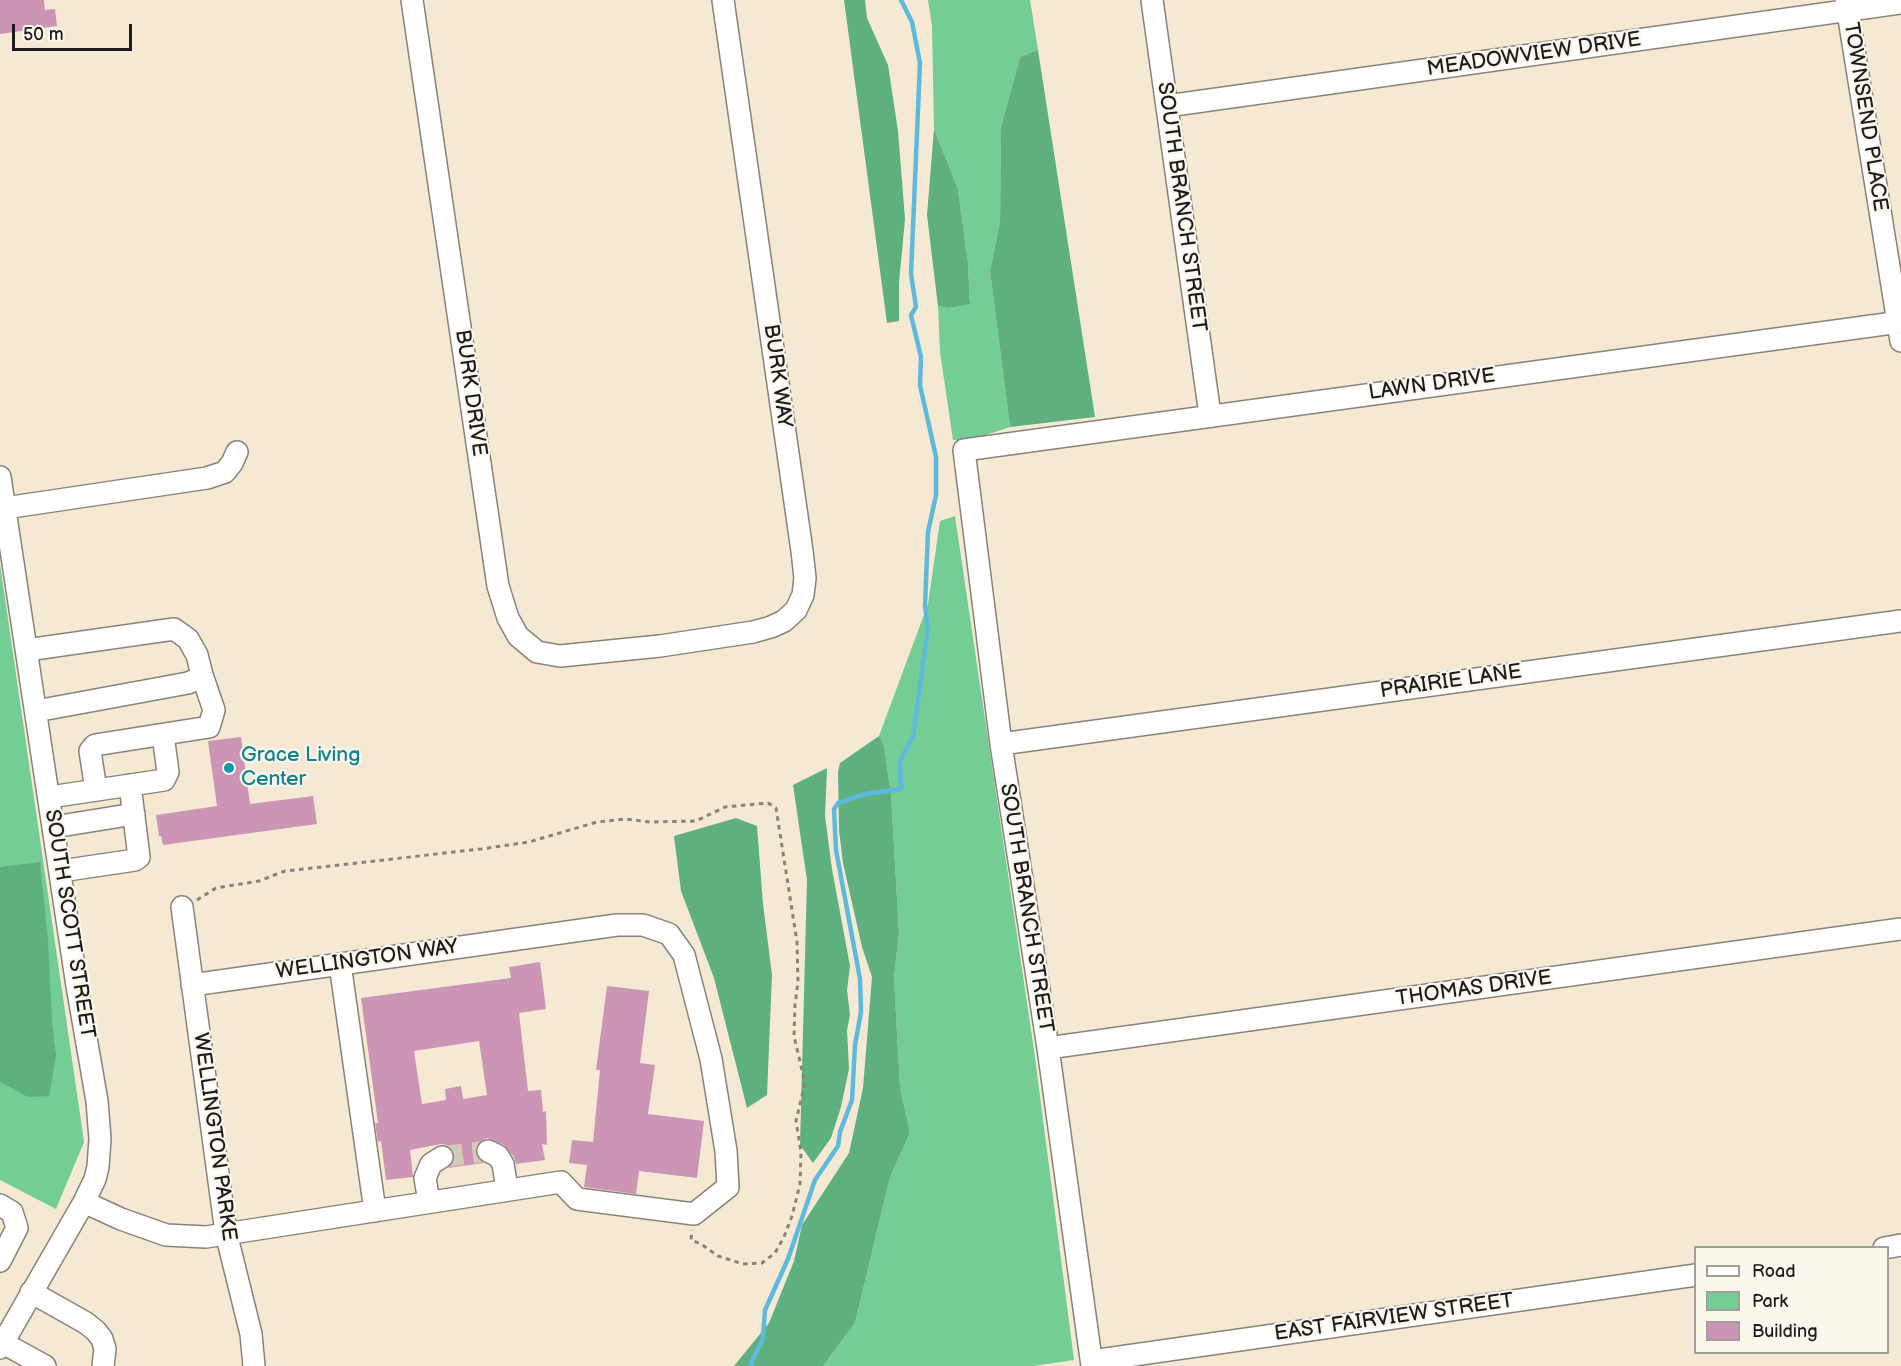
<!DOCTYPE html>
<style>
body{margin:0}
#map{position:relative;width:1901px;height:1366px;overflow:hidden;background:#f6e9d3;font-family:"Balsamiq Sans",sans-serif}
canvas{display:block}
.legend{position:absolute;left:1694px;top:1246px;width:195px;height:108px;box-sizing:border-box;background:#fbf7ec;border:2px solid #a29f99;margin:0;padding:8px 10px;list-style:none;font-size:18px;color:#1c1c1c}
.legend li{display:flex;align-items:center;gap:12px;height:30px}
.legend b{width:30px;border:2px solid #a29f99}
.scale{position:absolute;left:12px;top:24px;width:120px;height:27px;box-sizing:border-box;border:3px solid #1c1c1c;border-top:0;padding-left:8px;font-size:18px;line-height:21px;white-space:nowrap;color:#1c1c1c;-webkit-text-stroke:4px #fbf7ec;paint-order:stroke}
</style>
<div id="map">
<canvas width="1901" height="1366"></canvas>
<ul class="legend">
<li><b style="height:8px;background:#fff"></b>Road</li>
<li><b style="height:16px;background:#73cd94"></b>Park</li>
<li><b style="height:16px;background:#cc94b5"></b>Building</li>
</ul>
<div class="scale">50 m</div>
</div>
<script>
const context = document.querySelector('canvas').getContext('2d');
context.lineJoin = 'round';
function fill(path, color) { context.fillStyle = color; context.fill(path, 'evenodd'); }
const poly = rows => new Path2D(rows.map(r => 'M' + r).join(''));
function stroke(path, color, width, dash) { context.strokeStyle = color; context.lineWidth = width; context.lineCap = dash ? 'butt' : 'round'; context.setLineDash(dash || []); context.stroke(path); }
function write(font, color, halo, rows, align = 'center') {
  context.font = font + ' "Balsamiq Sans",sans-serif'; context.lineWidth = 4.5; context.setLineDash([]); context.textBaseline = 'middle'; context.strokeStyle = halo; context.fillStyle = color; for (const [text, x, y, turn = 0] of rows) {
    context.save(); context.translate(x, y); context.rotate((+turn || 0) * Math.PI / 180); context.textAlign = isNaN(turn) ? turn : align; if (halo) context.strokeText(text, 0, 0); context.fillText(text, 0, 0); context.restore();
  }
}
fill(poly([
 [928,0,1030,0,1038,50,1020,57,1001,127,1000,221,990,271,1010,427,971,440,953,440,940,352,938,306,949,308,970,303,968,263,958,189,934,129,932,26],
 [955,516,1034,1050,1074,1360,1033,1366,823,1366,855,1323,890,1177,910,1133,900,1087,894,977,899,933,891,794,884,745,879,736,928,604,940,521],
 [0,564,84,1142,56,1209,0,1180]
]), '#73cd94');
fill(poly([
 [844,0,865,0,867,18,888,65,898,131,905,219,899,283,899,321,887,323],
 [1038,50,1095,417,1010,427,990,271,1000,221,1001,127,1020,57],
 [934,129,958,189,968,263,970,304,949,308,938,306,927,215],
 [879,736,884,745,891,794,899,933,894,977,900,1087,910,1133,890,1177,855,1323,823,1366,734,1366,769,1323,794,1261,802,1225,849,1153,863,1088,872,977,862,947,843,863,839,830,838,772,840,763],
 [827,768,825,816,832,869,850,966,847,990,850,1015,847,1030,849,1069,841,1107,831,1138,813,1163,800,1145,807,880,793,785],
 [736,818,757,826,763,904,772,975,767,1095,747,1108,714,978,681,891,674,836],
 [40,862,48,940,52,1022,56,1056,49,1096,28,1097,0,1082,0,867]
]), '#5eb07e');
stroke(poly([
 [750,1366,763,1338,765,1310,788,1259,815,1180,838,1146,840,1132,852,1100,855,1045,861,1012,860,979,836,850,834,809,838,803,865,794,901,789,900,761,913,736,928,628,925,606,928,532,936,495,936,457,920,385,921,357,911,315,916,307,911,274,920,63,912,22,901,0]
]), '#5eb9dc', 4.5);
fill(poly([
 [0,0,44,0,45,10,55,9,57,26,0,34],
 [241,737,250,804,313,796,317,824,163,845,161,836,159,836,156,815,217,806,208,741],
 [540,962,546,1009,519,1013,528,1091,541,1090,543,1112,546,1111,547,1145,542,1144,545,1160,516,1164,514,1157,504,1145,487,1138,481,1141,475,1151,478,1158,484,1163,448,1168,454,1162,453,1151,447,1145,441,1144,410,1150,413,1177,386,1180,381,1141,378,1142,375,1123,378,1123,361,998,511,978,509,967],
 [479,1041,487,1095,463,1099,461,1086,445,1089,446,1100,422,1104,414,1051],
 [607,986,649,991,640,1063,655,1065,648,1114,704,1121,697,1178,639,1171,636,1194,584,1187,587,1165,569,1163,572,1140,593,1142,600,1070,596,1070]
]), '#cc94b5');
stroke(poly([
 [442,1157,488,1151]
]), '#d5cab8', 21, [21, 10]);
const minor = poly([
 [412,0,498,586,508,618,518,636,537,652,560,656,660,646,753,632,771,627,784,621,796,610,803,595,805,578,802,551,723,0],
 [1152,0,1210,415],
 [1846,0,1901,341],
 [1167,106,1901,3],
 [0,477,77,986,97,1101,100,1139,98,1167,95,1179,84,1202,0,1348],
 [5,508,207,478,225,472,232,463,237,452],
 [27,650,174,629,188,639,197,655,202,675,197,679,188,683,36,711],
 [1001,744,1901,621],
 [96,790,90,751,95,745,209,727,214,710,202,675],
 [50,797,164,780,168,772,163,735],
 [54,827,134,814],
 [61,871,135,860,139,857,130,785],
 [182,907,226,1233,251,1334,254,1366],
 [340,964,375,1211],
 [1048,1048,1901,929],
 [488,1151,498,1156,503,1164,507,1189],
 [84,1202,121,1219,166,1235,206,1237,561,1182,577,1199,694,1214,728,1187,726,1151,711,1059,684,955,669,934,643,925,617,925,192,985],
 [429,1202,425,1178,431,1164,442,1157],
 [0,1205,12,1212,17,1228,0,1261],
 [1884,1248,1901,1245],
 [31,1292,86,1323,96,1331,102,1339,105,1349,103,1366],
 [3,1343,45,1366],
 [1092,1361,1696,1275],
 [1092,1366,1048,1048,1001,744,964,450,1901,322]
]);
stroke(minor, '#898278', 24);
stroke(poly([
 [197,900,216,888,259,881,285,871,481,849,529,842,597,822,625,819,650,822,696,821,725,807,768,803,776,808,797,942,798,982,795,1005,794,1036,805,1083,796,1121,801,1152,800,1184,792,1216,784,1237,775,1253,762,1263,743,1264,718,1256,701,1244,691,1240,692,1230]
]), '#898278', 3, [4.5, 4.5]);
stroke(minor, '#fff', 21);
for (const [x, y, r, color] of [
 [229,768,6,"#0f9aa8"]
]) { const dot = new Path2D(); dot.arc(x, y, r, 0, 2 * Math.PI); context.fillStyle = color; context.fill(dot); stroke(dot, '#fbf7ec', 2); }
write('21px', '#1c1c1c', '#fbf7ec', [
 ["MEADOWVIEW DRIVE",1534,55,-8],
 ["TOWNSEND PLACE",1865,117,81],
 ["SOUTH BRANCH STREET",1181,207,82],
 ["BURK WAY",777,376,82],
 ["LAWN DRIVE",1432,385,-8],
 ["BURK DRIVE",470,393,82],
 ["PRAIRIE LANE",1451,682,-8],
 ["SOUTH BRANCH STREET",1026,908,81],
 ["SOUTH SCOTT STREET",69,924,81],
 ["WELLINGTON WAY",367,960,-8],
 ["THOMAS DRIVE",1474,989,-8],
 ["WELLINGTON PARKE",214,1137,82],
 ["EAST FAIRVIEW STREET",1394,1318,-8]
]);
write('21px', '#0d838f', '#fbf7ec', [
 ["Grace Living",241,756],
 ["Center",241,780]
], 'left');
</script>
